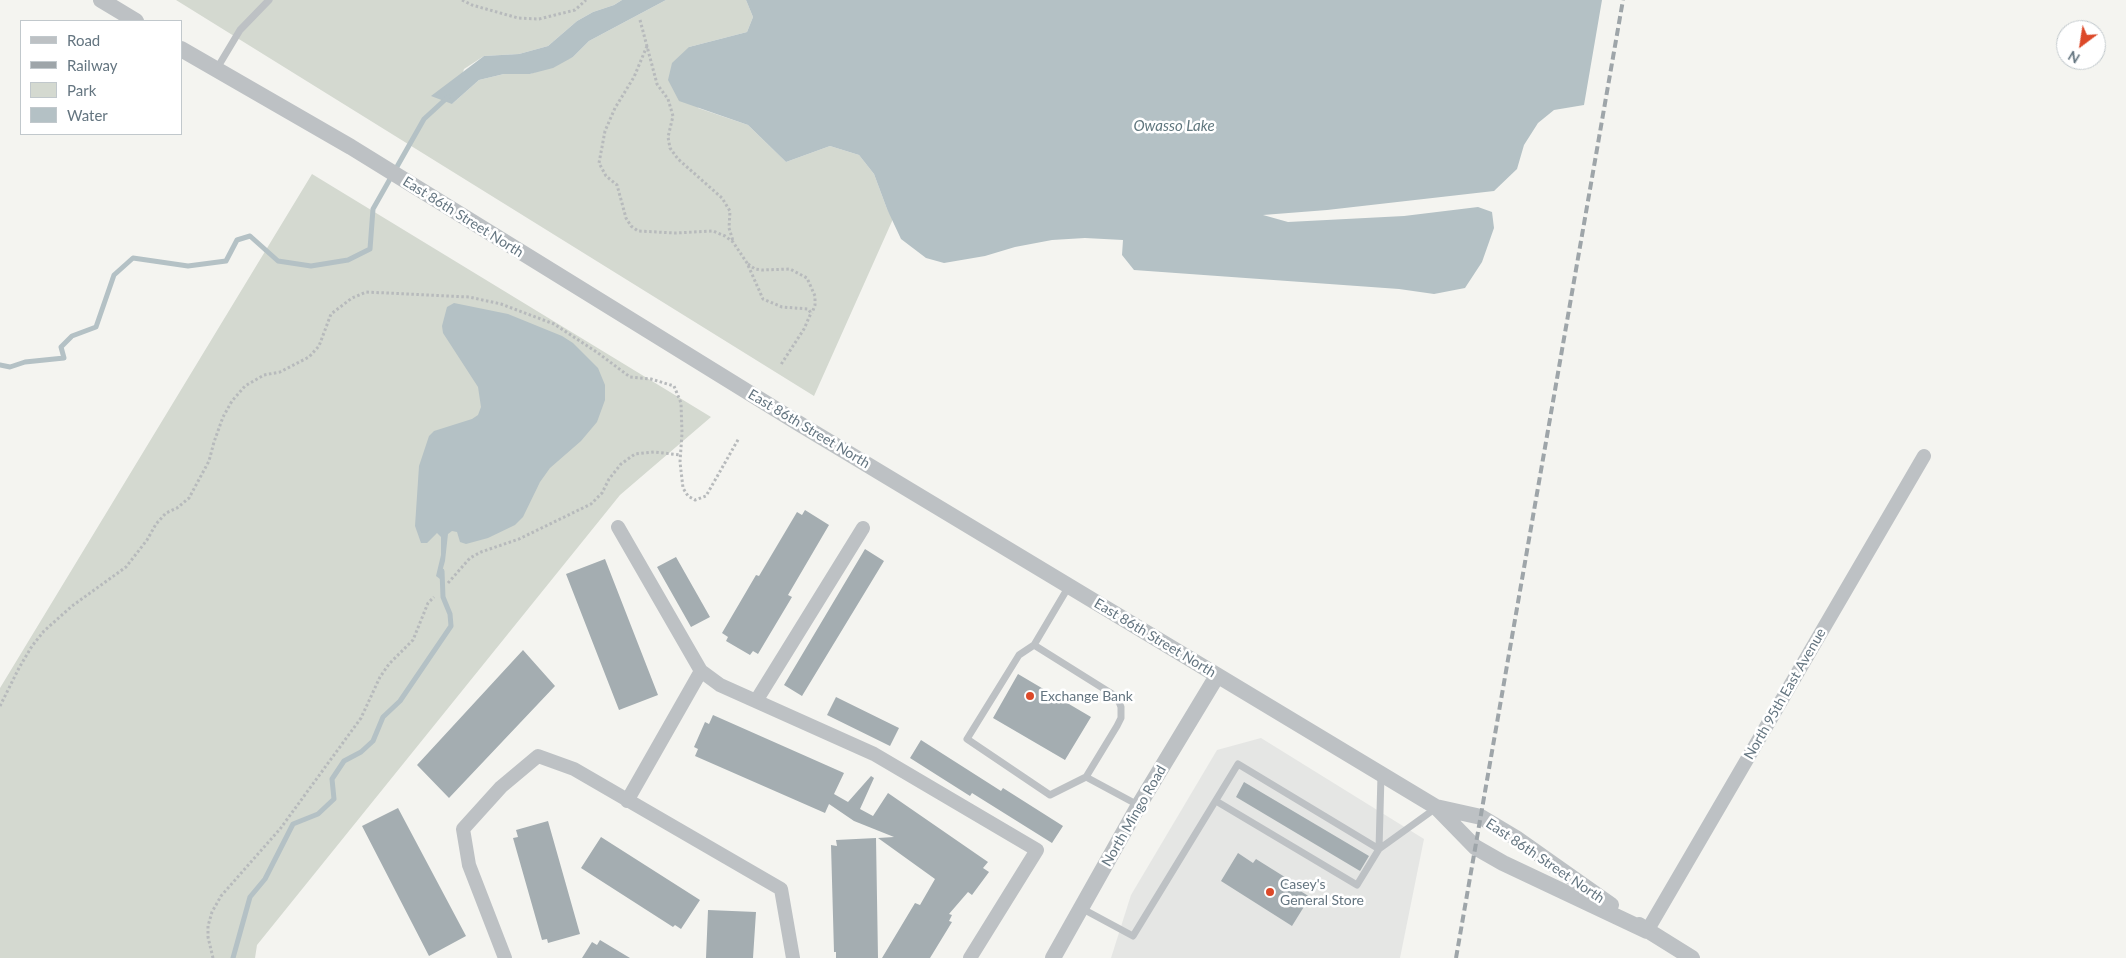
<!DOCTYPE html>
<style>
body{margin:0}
#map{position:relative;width:2126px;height:958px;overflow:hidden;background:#f4f4f0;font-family:Lato,sans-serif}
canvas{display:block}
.legend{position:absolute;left:20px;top:20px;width:162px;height:115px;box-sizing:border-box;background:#fff;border:1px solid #c1c8cc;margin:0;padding:6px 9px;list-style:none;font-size:15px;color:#647580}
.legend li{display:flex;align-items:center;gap:10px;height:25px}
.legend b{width:25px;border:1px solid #c1c8cc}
.north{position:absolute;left:2056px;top:20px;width:50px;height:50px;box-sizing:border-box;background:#fff;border:1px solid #c1c8cc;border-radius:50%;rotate:211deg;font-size:14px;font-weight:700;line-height:20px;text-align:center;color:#647580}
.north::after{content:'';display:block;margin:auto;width:18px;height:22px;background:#dc4929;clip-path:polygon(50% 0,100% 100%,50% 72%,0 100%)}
</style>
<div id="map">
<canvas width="2126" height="958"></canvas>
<ul class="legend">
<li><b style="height:6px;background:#bdc1c4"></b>Road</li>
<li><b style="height:6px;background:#9ea5a9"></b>Railway</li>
<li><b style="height:14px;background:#d4d9d0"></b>Park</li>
<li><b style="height:14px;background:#b4c1c5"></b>Water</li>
</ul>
<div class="north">N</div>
</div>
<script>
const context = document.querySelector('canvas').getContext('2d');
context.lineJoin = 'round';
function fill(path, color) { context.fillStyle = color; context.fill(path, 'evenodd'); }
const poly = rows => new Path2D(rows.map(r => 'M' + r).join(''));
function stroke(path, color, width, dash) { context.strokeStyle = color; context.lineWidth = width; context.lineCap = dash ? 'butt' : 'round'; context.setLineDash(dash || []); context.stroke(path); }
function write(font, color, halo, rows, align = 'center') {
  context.font = font + ' Lato,sans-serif'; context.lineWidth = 5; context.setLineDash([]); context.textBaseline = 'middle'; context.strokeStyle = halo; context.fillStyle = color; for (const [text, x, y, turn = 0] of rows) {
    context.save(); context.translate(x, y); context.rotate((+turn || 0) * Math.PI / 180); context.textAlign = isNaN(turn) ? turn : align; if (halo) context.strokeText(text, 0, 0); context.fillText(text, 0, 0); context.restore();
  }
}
fill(poly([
 [1261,738,1424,839,1400,958,1111,958,1131,895,1217,750]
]), '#e5e6e4');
fill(poly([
 [176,0,622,0,614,5,593,12,577,21,548,46,519,54,484,56,464,69,452,104,479,80,504,74,530,74,573,57,589,41,666,0,746,0,753,17,747,32,689,47,698,108,748,125,786,162,830,146,859,155,874,174,887,209,893,219,814,396],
 [312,174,711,417,620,495,257,945,255,958,0,958,0,688]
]), '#d4d9d0');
fill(poly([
 [622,0,666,0,589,41,573,57,553,68,530,74,504,74,479,80,452,104,431,96,484,56,519,54,548,46,577,21,593,12,614,5],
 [746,0,1602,0,1584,105,1554,110,1538,123,1524,145,1517,169,1494,191,1327,210,1263,215,1288,222,1404,216,1478,207,1492,212,1494,228,1482,262,1465,288,1434,294,1399,289,1134,270,1122,255,1123,240,1085,238,1052,240,1015,247,985,256,944,263,926,258,901,239,887,209,874,174,859,155,830,146,786,162,748,125,679,101,668,80,672,63,689,47,747,32,753,17],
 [454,303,508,314,562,336,573,343,598,368,605,385,605,400,597,422,581,441,550,468,540,482,523,517,515,525,488,538,466,544,460,542,457,532,452,531,448,534,445,561,440,579,436,576,441,555,441,537,437,533,427,543,421,543,415,526,419,466,429,436,434,431,472,419,478,415,481,407,478,387,443,333,442,326,447,307]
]), '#b4c1c5');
stroke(poly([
 [0,365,10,367,25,362,64,358,61,347,72,336,96,327,114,275,133,258,188,266,226,261,237,240,250,236,278,261,311,266,348,260,370,249,373,209,424,119,448,97],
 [233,958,250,897,265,879,293,824,318,814,334,799,332,779,344,761,361,752,373,741,383,717,400,701,451,626,450,614,443,597,442,571]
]), '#b4c1c5', 5);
fill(poly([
 [805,510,829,525,788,595,792,597,758,654,753,651,750,655,726,641,728,637,722,633,756,575,759,576,797,512,802,515],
 [865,549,884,561,802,696,784,685],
 [676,557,710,617,691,627,657,567],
 [605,559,658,695,619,710,566,574],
 [523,650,555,686,449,798,417,765],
 [1018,674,1091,717,1065,760,993,718],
 [836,697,899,728,890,746,827,715],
 [713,715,844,773,834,794,848,802,871,776,874,778,860,809,873,816,888,793,988,862,983,868,989,872,972,895,968,892,949,914,952,915,949,921,952,922,930,958,882,958,915,903,920,905,935,879,878,838,894,837,854,821,829,804,825,813,695,756,698,749,694,747,705,722,709,724],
 [921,740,1001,791,1003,788,1063,826,1052,843,972,793,970,796,910,758],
 [1244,782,1369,856,1360,871,1236,797],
 [398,808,466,936,429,956,362,826],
 [548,821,580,934,548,943,547,939,542,940,513,838,518,837,516,830],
 [601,837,700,900,681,929,675,925,673,927,581,868],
 [876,838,878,958,836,958,836,952,834,952,831,845,837,846,836,840],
 [1238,853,1253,863,1256,859,1296,884,1294,887,1310,897,1292,926,1221,881],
 [708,910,756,912,753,958,706,958],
 [600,940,630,958,582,958,592,942,597,945]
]), '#a4adb1');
stroke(poly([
 [462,0,472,5,518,18,539,19,575,10,586,0],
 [640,20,657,84,668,99,673,116,668,137,670,148,678,159,722,198,730,211,729,228,733,241],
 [647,46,634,77,615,108,605,131,599,163,606,176,617,185,626,218,631,226,638,231,675,233,713,231,725,236,733,242,747,263,763,299,782,307,808,309,811,313,804,329,780,366],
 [748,264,755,269,762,270,790,269,807,278,815,296,815,305,812,313],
 [448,583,470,558,481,552,519,539,591,504,602,493,609,479,621,464,635,454,654,452,681,455],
 [0,706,19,668,32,646,44,631,72,606,126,567,147,540,156,524,166,513,177,508,189,498,209,461,214,442,223,417,232,401,245,386,264,375,280,372,309,357,319,346,331,314,352,298,366,292,469,297,501,304,554,324,598,353,630,377,651,379,674,386,681,403,682,433,680,462,683,488,688,496,695,500,706,496,739,438],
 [213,958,208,937,208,926,212,912,221,896,280,829,361,718,380,677,389,664,413,640,428,603,434,597]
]), '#b7babc', 3, [2.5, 2.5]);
stroke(poly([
 [216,70,240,30,269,0],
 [1034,645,1117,697,1121,707,1121,718,1117,726,1086,777,1050,795,967,739,1019,655,1034,645],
 [1034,645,1069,586],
 [1086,777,1138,805],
 [1216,801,1357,885,1379,849,1436,808],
 [1379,849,1381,775],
 [1081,908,1133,936,1238,764,1379,849]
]), '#bdc1c4', 7);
stroke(poly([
 [618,527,701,671,720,685,874,754,1037,850,970,958],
 [756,701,863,528],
 [627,801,701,671],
 [1647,931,1924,456],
 [505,958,469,865,463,829,501,787,538,756,574,769,781,889,793,958]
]), '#bdc1c4', 14);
stroke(poly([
 [101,0,136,21],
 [181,49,351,147,798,423,1436,807,1475,847,1503,863,1647,931],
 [1436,807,1481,817,1516,838,1611,905],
 [1639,925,1692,958],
 [1053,958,1139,805,1217,676]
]), '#bdc1c4', 16);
stroke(poly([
 [1456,958,1623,0]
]), '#9ea5a9', 4, [8, 4]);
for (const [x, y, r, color] of [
 [1030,696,5,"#dc4929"],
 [1270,892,5,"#dc4929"]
]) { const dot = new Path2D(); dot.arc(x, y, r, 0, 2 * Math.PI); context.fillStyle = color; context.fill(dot); stroke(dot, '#fff', 2); }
write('14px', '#647580', '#fff', [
 ["East 86th Street North",463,217,32],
 ["East 86th Street North",809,429,31],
 ["East 86th Street North",1155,638,31],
 ["North 95th East Avenue",1785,694,-60],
 ["North Mingo Road",1134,816,-60],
 ["East 86th Street North",1545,861,34]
]);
write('14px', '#647580', '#fff', [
 ["Exchange Bank",1040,696],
 ["Casey's",1280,884],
 ["General Store",1280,900]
], 'left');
write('italic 15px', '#60777e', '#fff', [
 ["Owasso Lake",1174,126]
]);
</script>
